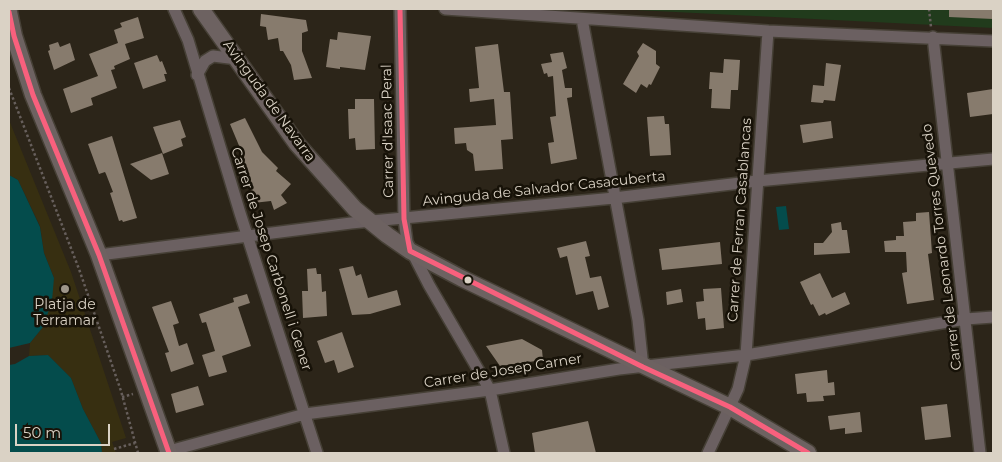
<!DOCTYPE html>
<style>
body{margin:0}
#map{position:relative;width:1002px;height:462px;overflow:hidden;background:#2c2519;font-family:Montserrat,sans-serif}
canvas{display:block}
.frame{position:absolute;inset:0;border:10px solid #dad2c5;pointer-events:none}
.scale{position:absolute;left:15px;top:424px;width:95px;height:22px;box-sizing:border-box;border:2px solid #dad2c5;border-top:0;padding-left:6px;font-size:15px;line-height:18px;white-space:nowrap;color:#dad2c5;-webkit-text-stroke:4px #171208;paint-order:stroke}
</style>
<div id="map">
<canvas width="1002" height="462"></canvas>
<div class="frame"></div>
<div class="scale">50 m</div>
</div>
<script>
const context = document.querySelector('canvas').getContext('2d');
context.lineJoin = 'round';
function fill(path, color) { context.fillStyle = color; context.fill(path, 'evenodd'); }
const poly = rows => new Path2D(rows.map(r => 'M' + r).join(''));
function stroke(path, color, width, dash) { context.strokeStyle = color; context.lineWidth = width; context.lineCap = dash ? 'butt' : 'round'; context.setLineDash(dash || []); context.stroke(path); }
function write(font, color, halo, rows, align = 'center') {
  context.font = font + ' Montserrat,sans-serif'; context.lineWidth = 5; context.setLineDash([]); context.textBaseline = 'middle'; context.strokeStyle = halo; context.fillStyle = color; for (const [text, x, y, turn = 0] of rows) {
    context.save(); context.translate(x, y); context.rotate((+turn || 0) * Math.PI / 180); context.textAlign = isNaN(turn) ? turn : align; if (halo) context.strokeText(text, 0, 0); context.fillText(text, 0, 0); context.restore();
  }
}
fill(poly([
 [616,9,993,9,993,28,814,19]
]), '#213b1c');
fill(poly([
 [9,120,71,272,126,438,112,442,116,453,102,453,101,443,83,409,71,378,48,355,29,356,30,343,43,327,54,278,44,253,40,226,18,180,9,175]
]), '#372f11');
fill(poly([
 [9,175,18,180,40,227,44,253,54,278,52,301,43,327,30,343,9,348],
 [786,206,789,229,779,230,776,207],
 [48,355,71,378,83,409,101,443,102,453,9,453,9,365,15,364,29,356]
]), '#044c4c');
fill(poly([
 [949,9,993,9,993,19,949,17],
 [261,14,306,20,308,31,302,33,302,51,312,78,294,80,291,65,283,51,280,51,278,38,268,40,266,27,260,26],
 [138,17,144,38,125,44,130,59,114,66,115,69,111,70,117,88,91,98,93,105,71,113,63,89,98,76,89,54,118,43,114,30,122,27,120,23],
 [338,32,371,36,365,70,340,67,340,69,326,67,330,39,337,40],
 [58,42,60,47,70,43,75,60,54,70,48,51,50,50,49,45],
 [643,43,656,51,656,64,660,67,651,85,649,84,647,88,641,84,636,93,623,84,639,56,637,52],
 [498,44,504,92,510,92,513,139,501,140,503,169,475,171,473,154,467,150,466,143,455,144,454,128,496,125,494,99,470,102,469,89,479,88,475,47],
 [563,52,567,68,562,70,565,88,572,88,572,97,567,98,577,159,551,164,548,143,554,142,550,117,556,116,553,76,548,77,547,73,544,74,541,64,552,62,550,54],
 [157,55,160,62,162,61,167,74,164,74,166,81,143,89,134,63],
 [724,59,740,60,738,90,731,90,730,109,711,108,712,89,709,89,710,72,723,73],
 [826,63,841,65,835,101,824,100,823,103,811,102,813,85,824,86],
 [993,89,993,114,970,117,967,93],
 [355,99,374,99,375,149,356,150,355,138,349,139,348,109,355,109],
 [664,116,665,124,669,124,671,155,650,156,647,117],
 [245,118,262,152,278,168,276,171,291,184,281,195,287,203,274,210,271,201,253,203,247,174,248,172,242,162,245,160,230,124],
 [180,120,186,137,181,139,183,146,163,154,153,127],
 [831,121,833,138,803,143,800,125],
 [112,136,137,218,123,222,122,220,119,221,110,193,113,192,106,174,105,172,99,174,88,144],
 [162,153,169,174,151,180,130,164],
 [929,212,932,253,928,254,934,300,907,304,902,273,907,272,906,252,885,252,884,241,896,240,896,236,904,236,903,222,916,221,916,213],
 [841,222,842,230,847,230,850,253,814,255,814,243,823,243,832,232,831,224],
 [586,241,590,256,585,257,590,278,601,276,609,307,598,310,593,291,576,295,567,256,560,258,557,248],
 [720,242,722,264,662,270,659,249],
 [353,266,356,276,361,274,368,298,397,290,401,305,370,314,352,315,339,269],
 [316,268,317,274,321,274,322,292,326,291,327,316,303,318,302,291,308,291,307,269],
 [820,273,832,298,845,292,850,304,826,315,825,313,819,316,813,304,811,305,800,282],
 [721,288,724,328,706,330,705,318,698,319,696,302,704,301,703,289],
 [681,289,683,302,667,305,666,292],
 [247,294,250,303,238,307,251,346,222,356,227,372,209,377,202,355,215,351,206,322,202,323,199,314,234,302,233,298],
 [171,301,179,323,173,325,179,346,187,343,194,364,171,372,165,353,169,352,152,307],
 [342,332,354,367,338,373,334,360,325,363,317,341],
 [522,339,542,350,543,360,500,366,486,346],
 [827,370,828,383,834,382,835,395,823,396,824,401,807,402,806,393,797,394,795,374],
 [198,386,204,405,176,413,171,394],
 [947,404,951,437,925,440,921,407],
 [860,412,862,432,845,434,845,428,830,430,828,416],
 [588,421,596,453,535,453,532,433]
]), '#877b6d');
const street = poly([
 [174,9,188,40,240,213,317,453],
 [400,9,404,219,407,242,429,285,490,390,504,453],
 [445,9,768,31,993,41],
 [582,19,638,320,643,367],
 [933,37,980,453],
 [197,75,205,61,213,56,237,59],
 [99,255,351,223,614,198,757,181,993,159],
 [169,451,305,414,490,390,619,369,746,355,966,319,993,317],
 [708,453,738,389,746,355,768,31]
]);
const secondary = poly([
 [201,9,297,144,355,209,387,235,410,251,461,278,730,407,808,453],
 [9,12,14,36,33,95,99,255,169,453]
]);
stroke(street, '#464036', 14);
stroke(secondary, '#464036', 19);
stroke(poly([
 [929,9,931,27],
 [9,88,79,269,121,391,138,453],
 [122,397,133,394],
 [114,449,135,443]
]), '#675f5c', 2.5, [2.5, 2.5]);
stroke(street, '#6b6061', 11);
stroke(secondary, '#6d6261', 16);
stroke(poly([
 [400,9,404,219,410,251,643,367,730,407,808,453],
 [9,12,14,36,33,95,99,255,169,453]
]), '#f8607d', 5);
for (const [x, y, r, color] of [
 [468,280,4.5,"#dad2c5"],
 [65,289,5,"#9d9589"]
]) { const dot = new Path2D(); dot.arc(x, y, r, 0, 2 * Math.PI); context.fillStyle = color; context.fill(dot); stroke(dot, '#171208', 2); }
write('14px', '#dad2c5', '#171208', [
 ["Avinguda de Navarra",269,101,54],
 ["Carrer d'Isaac Peral",388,131,-91],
 ["Avinguda de Salvador Casacuberta",544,189,-6],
 ["Carrer de Ferran Casablancas",740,220,-86],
 ["Carrer de Leonardo Torres Quevedo",942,247,-97],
 ["Carrer de Josep Carbonell i Gener",271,259,72],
 ["Carrer de Josep Carner",503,371,-9]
]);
write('14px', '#dad2c5', '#171208', [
 ["Platja de",65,305],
 ["Terramar",65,321]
]);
</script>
